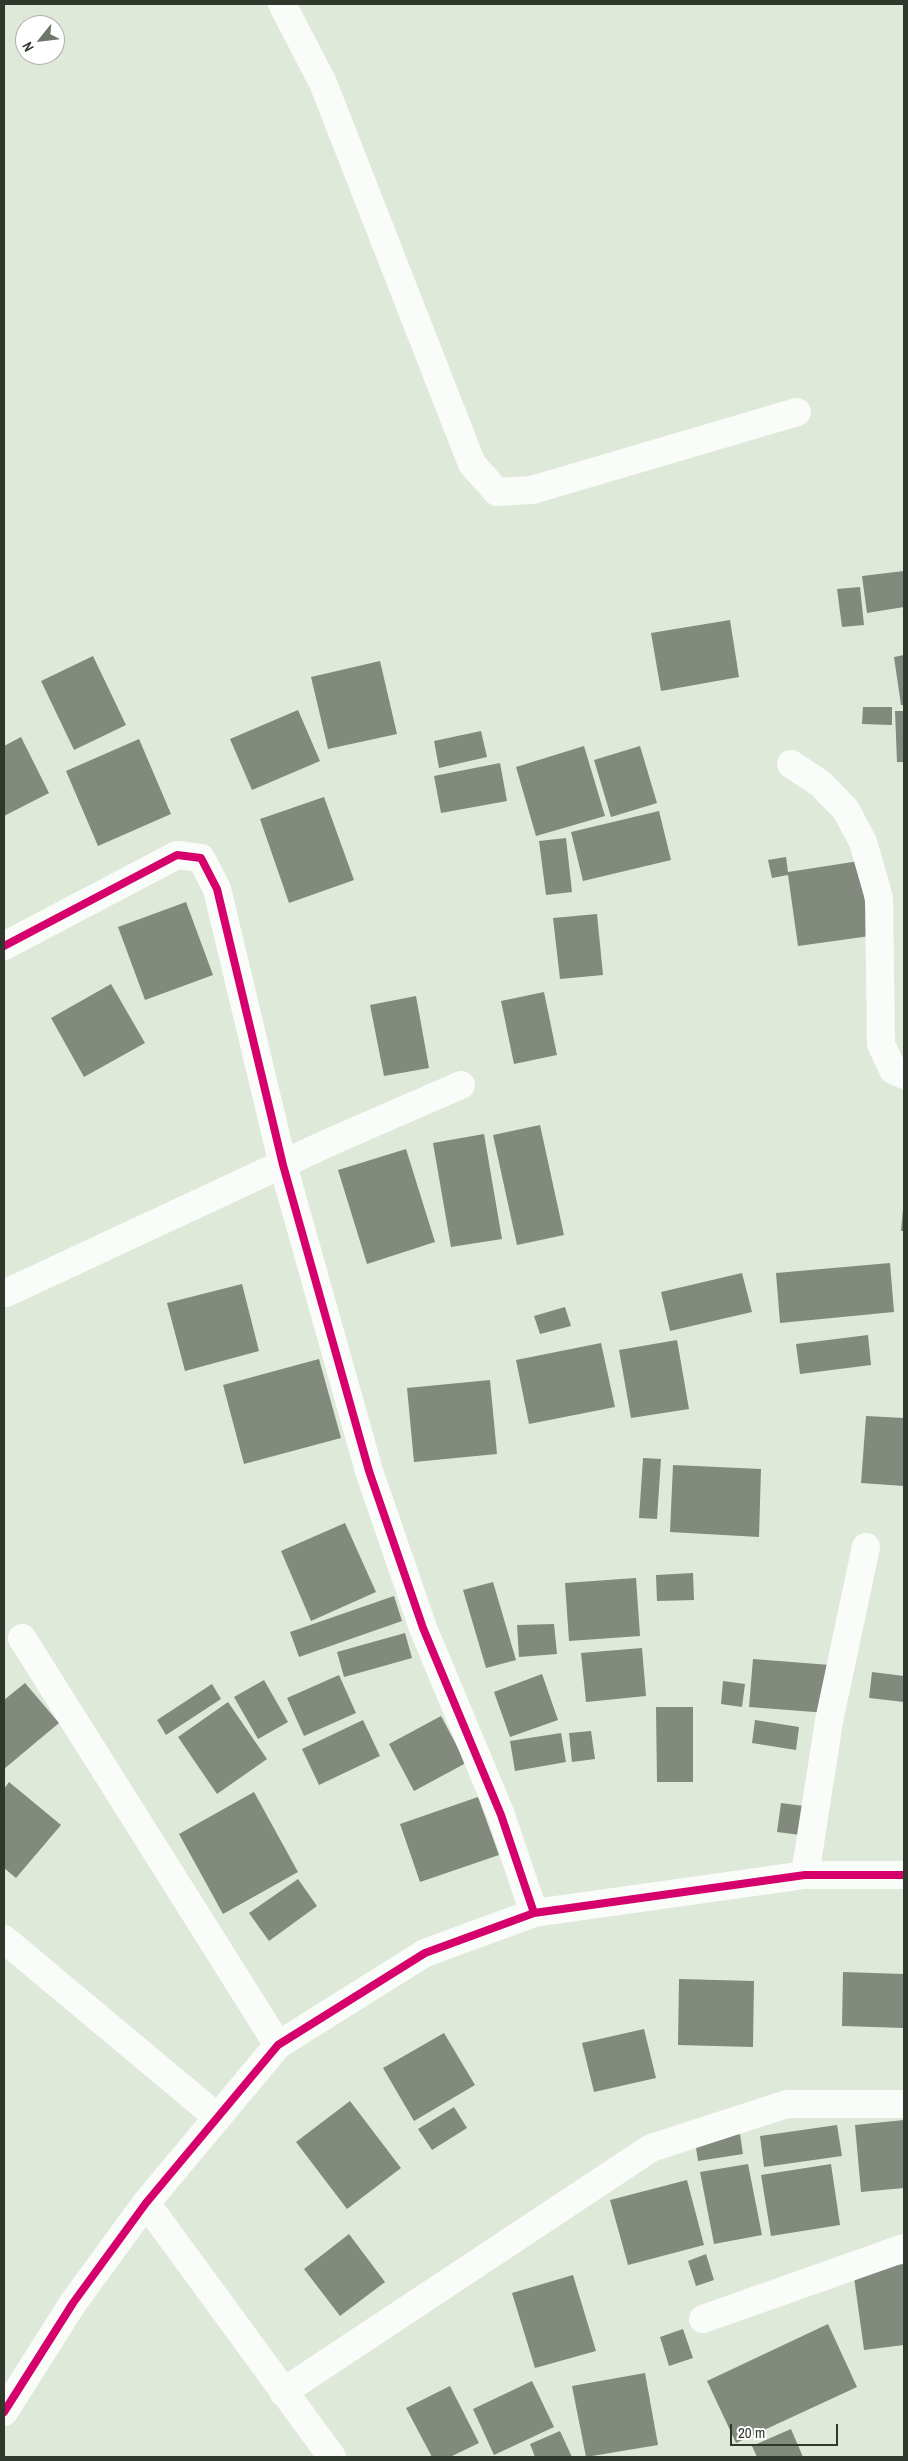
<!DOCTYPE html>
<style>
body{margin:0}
#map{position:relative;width:908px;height:2461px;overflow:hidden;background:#dfe9d9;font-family:"Archivo Narrow",sans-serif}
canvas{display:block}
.frame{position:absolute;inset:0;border:5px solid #30372c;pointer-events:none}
.north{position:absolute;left:15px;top:15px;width:50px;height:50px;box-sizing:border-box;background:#fff;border:1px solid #acafab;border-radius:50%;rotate:241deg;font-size:14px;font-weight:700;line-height:20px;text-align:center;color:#30372c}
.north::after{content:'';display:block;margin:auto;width:18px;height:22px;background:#6d7569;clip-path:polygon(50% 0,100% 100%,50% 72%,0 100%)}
.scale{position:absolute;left:730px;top:2424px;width:108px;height:22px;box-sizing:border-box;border:2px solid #30372c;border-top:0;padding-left:6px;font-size:15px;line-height:18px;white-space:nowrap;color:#30372c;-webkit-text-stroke:4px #fff;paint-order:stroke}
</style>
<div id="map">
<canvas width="908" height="2461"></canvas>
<div class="frame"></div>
<div class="north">N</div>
<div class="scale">20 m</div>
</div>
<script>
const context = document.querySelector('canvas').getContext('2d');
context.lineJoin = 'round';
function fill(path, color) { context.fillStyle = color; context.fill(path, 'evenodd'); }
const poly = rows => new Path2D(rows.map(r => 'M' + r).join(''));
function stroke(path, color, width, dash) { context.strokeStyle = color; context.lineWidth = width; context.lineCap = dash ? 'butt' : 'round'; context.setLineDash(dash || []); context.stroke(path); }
fill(poly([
 [904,571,904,607,867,613,862,576],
 [860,587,864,625,842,627,837,589],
 [730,620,739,677,661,691,651,633],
 [904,655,904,705,901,705,894,657],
 [93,656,126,725,74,750,41,681],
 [380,661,397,734,328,749,311,677],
 [863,707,892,707,892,725,862,724],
 [298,710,320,761,252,790,230,739],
 [895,711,904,711,904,762,897,762],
 [481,731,487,757,439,768,434,741],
 [21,737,49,793,4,816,4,746],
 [139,739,171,814,98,846,66,771],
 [584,746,605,816,536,836,516,767],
 [640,746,657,803,611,817,594,760],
 [500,763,507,801,441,813,434,776],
 [324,797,354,880,289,903,260,819],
 [659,811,671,860,583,881,571,832],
 [566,838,572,892,546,895,539,841],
 [786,857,788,872,859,861,870,936,798,946,788,875,772,878,768,860],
 [186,902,213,975,145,1000,118,927],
 [597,914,603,975,560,979,553,918],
 [111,984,145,1043,84,1077,51,1018],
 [544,992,557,1055,514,1064,501,1001],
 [416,996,429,1068,384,1076,370,1005],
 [540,1125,564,1235,517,1245,493,1135],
 [484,1134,502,1239,451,1247,433,1143],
 [406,1149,435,1242,367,1264,338,1170],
 [903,1209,904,1209,904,1231,901,1231],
 [890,1263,894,1312,780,1323,776,1273],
 [742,1273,752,1312,670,1331,661,1292],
 [242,1284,259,1351,185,1371,167,1303],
 [565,1307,571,1326,540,1334,534,1316],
 [868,1335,871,1365,800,1374,796,1344],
 [677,1340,689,1409,631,1418,619,1350],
 [601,1343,615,1407,529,1424,516,1360],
 [319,1359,341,1438,244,1464,223,1385],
 [490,1380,497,1454,414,1462,407,1388],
 [866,1416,904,1418,904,1486,861,1483],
 [643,1458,661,1459,657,1519,639,1518],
 [673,1465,761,1469,759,1537,670,1532],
 [345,1523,376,1592,311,1621,281,1551],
 [693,1573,694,1600,657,1601,656,1575],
 [636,1578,640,1636,569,1641,565,1583],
 [493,1582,516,1660,486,1668,463,1590],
 [394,1596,402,1621,299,1657,290,1632],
 [554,1624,557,1654,519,1657,517,1625],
 [405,1633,412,1658,344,1677,337,1652],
 [642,1648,646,1696,586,1702,581,1653],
 [753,1659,830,1665,827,1713,749,1707],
 [872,1672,904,1676,904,1702,869,1698],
 [542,1674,558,1720,510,1737,494,1692],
 [339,1675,356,1713,304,1736,287,1698],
 [264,1680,288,1722,258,1739,234,1697],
 [723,1681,745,1684,742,1707,721,1704],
 [25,1683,59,1723,4,1769,4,1700],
 [212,1684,221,1699,166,1735,157,1720],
 [228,1702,267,1759,217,1794,178,1737],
 [656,1707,693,1707,693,1782,657,1782],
 [441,1716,466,1763,414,1791,389,1744],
 [363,1720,380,1756,319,1785,302,1749],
 [755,1720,799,1727,796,1750,752,1743],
 [591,1731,595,1759,572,1762,569,1733],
 [561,1733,566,1762,515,1771,510,1741],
 [9,1782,61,1825,16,1878,4,1868,4,1789],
 [254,1792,298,1872,223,1914,179,1834],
 [478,1797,499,1855,420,1882,400,1824],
 [781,1803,804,1806,800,1835,777,1832],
 [298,1879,317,1906,269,1941,249,1913],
 [843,1972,904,1974,904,2028,842,2026],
 [679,1979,754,1981,753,2047,678,2045],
 [644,2029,656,2078,594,2092,582,2043],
 [444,2033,475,2085,414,2121,383,2068],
 [350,2101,401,2168,347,2209,296,2142],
 [454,2107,467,2128,432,2150,418,2129],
 [904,2120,904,2188,861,2192,855,2125],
 [837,2125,842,2156,764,2167,760,2136],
 [740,2134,743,2154,698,2161,695,2141],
 [748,2164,762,2235,714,2244,700,2172],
 [831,2164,840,2225,771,2236,761,2175],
 [687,2180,704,2245,628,2265,610,2200],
 [349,2234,385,2282,340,2316,304,2269],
 [706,2254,714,2280,696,2286,688,2261],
 [904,2264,904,2345,864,2350,853,2270],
 [573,2275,596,2351,535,2368,512,2293],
 [828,2324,857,2387,736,2443,707,2381],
 [683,2329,693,2358,669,2366,660,2337],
 [645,2373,658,2445,586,2457,572,2386],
 [532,2381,554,2427,494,2455,473,2409],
 [450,2386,479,2443,450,2457,432,2457,406,2408],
 [791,2429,803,2457,757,2457,752,2446],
 [560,2431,572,2457,535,2457,530,2444]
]), '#82897d');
stroke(poly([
 [282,4,323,83,472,464,497,492,532,490,797,412],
 [791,764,821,784,846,810,863,842,879,898,881,1044,893,1070,904,1075],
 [4,946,177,855,201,858,217,889,283,1165,369,1471,423,1628,501,1815,534,1913],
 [6,1293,330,1142,461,1085],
 [22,1638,278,2045],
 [805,1875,829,1721,866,1547],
 [4,1939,217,2117],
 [146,2203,332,2457],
 [703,2319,904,2248],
 [283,2392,651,2148,787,2104,904,2104],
 [4,2412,73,2303,146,2203,278,2045,425,1953,534,1913,805,1875,904,1875]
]), '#fafcf9', 28);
stroke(poly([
 [4,946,177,855,201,858,217,889,283,1165,369,1471,423,1628,501,1815,534,1913],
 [4,2412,73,2303,146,2203,278,2045,425,1953,534,1913,805,1875,904,1875]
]), '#d6006c', 8);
</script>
